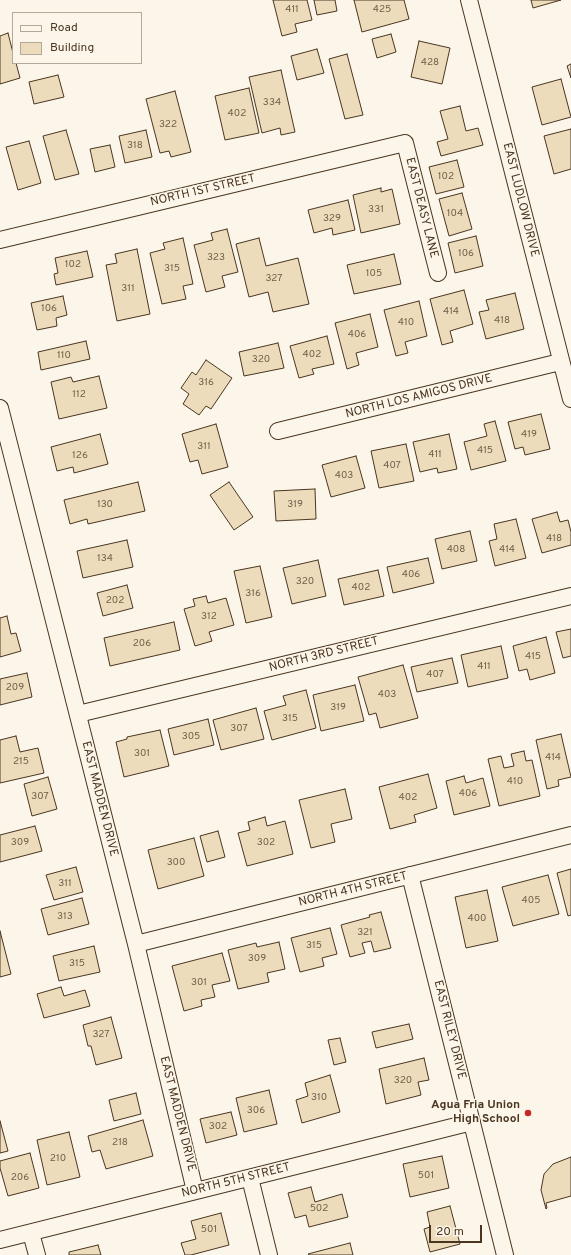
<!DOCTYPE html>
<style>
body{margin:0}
#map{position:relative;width:571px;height:1255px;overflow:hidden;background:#fbf6e9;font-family:Overpass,sans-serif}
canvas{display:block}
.legend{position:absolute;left:12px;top:12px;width:130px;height:52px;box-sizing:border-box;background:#fbf6e9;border:1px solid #b4a999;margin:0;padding:5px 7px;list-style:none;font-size:12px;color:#4a3520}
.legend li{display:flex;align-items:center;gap:8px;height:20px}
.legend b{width:20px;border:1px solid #b4a999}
.scale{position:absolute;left:429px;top:1225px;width:53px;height:18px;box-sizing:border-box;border:2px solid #4a3520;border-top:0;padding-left:5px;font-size:12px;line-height:14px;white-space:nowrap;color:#4a3520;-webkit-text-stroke:3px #fbf6e9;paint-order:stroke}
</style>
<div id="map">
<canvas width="571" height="1255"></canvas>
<ul class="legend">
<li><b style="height:5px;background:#fbf6e9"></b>Road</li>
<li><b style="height:11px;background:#ecdcbc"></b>Building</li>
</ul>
<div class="scale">20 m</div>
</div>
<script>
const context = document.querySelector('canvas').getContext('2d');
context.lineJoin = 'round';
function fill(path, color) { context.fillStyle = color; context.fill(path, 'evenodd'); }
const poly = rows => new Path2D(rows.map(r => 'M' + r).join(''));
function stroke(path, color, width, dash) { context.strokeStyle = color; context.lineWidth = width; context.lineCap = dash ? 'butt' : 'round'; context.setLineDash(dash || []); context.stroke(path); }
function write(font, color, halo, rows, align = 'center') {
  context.font = font + ' Overpass,sans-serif'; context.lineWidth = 3; context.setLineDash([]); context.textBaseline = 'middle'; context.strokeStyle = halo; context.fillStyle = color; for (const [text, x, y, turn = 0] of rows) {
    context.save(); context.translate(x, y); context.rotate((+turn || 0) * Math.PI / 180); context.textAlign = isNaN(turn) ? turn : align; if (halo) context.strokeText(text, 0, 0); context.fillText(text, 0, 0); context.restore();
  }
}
const building = poly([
 [273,0,307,0,312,20,295,24,297,32,282,36,273,0],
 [314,0,335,0,337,11,317,15,314,0],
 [354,0,404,0,409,19,362,32,354,0],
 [531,0,561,0,533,8,531,0],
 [8,33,13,53,13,63,16,63,20,78,0,84,0,36,8,33],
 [391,34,396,52,377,58,372,39,391,34],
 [419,41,450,48,442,84,411,77,419,41],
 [317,49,324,73,297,80,291,56,317,49],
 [347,54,363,115,345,119,329,59,347,54],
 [571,64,571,78,567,66,571,64],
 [281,70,295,132,281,135,280,128,262,133,249,77,281,70],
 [58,75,64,97,34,104,29,82,58,75],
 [561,79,571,117,542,125,532,87,561,79],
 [249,88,259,133,225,140,215,96,249,88],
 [175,91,191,152,171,157,169,151,160,153,146,99,175,91],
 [460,106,466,131,478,128,483,145,441,156,437,142,448,139,440,111,460,106],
 [571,129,571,169,554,174,544,136,571,129],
 [66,130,79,174,55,180,43,136,66,130],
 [146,130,152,157,125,163,119,136,146,130],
 [29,141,41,183,18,190,6,147,29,141],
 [110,145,115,167,95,172,90,149,110,145],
 [457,160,464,187,436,194,429,167,457,160],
 [381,188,381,192,392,189,400,224,361,233,353,195,381,188],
 [462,193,472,229,449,236,439,199,462,193],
 [348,200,355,230,333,235,332,228,314,233,308,210,348,200],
 [227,229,238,272,222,276,225,287,206,292,194,245,213,240,211,233,227,229],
 [476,236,483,266,455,273,448,243,476,236],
 [183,238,193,284,183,286,186,299,162,304,150,253,165,249,163,243,183,238],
 [259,238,266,266,298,258,309,304,273,312,268,292,249,297,236,244,259,238],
 [137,249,150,314,117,321,106,265,117,263,115,254,137,249],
 [87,251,93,277,56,285,54,274,58,273,55,258,87,251],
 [394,254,401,284,354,294,347,265,394,254],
 [464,290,473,324,450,331,453,342,442,345,430,299,464,290],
 [515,293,524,329,486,339,479,312,489,310,486,300,515,293],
 [63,296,67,315,56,318,57,326,37,330,31,303,63,296],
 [419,301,427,336,405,342,408,353,396,356,384,310,419,301],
 [370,314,378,347,356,353,359,365,347,369,335,323,370,314],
 [327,336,334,364,312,369,314,374,299,378,290,346,327,336],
 [86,341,90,359,41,370,38,352,86,341],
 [278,343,284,368,244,376,239,352,278,343],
 [206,360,232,378,211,409,206,406,199,415,183,404,189,394,181,388,192,372,196,375,206,360],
 [99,376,107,408,59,419,51,382,71,377,73,382,99,376],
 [541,414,550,449,525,455,523,447,515,449,508,422,541,414],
 [495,421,506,461,471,470,464,442,487,436,484,424,495,421],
 [216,424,228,467,202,474,198,460,190,462,182,434,216,424],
 [100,434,108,464,74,473,73,467,57,471,51,447,100,434],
 [449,434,457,469,438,473,437,468,420,472,413,442,449,434],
 [406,444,414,481,379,488,371,451,406,444],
 [356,456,365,488,331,497,322,465,356,456],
 [138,482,145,511,88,524,87,519,70,524,64,500,138,482],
 [229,482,253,517,234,530,210,495,229,482],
 [315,489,316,519,276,521,274,491,315,489],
 [557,512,560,522,568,520,571,532,571,545,542,553,532,519,557,512],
 [516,519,526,558,495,566,489,541,497,539,494,524,516,519],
 [470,531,477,561,442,569,435,539,470,531],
 [127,540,133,567,83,578,77,551,127,540],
 [428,558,434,583,393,593,387,567,428,558],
 [318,560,326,596,292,604,283,568,318,560],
 [260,566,272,617,246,623,234,571,260,566],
 [378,570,384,596,344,605,338,579,378,570],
 [127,585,133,608,103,616,97,593,127,585],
 [206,596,208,603,226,598,234,625,209,632,212,641,195,646,184,609,195,606,193,599,206,596],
 [7,616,11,634,16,633,21,651,0,657,0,618,7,616],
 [174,622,180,650,110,666,104,638,174,622],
 [571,629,571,656,563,658,556,632,571,629],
 [546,637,555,673,530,680,527,669,519,671,513,646,546,637],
 [501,646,508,678,468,687,461,655,501,646],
 [452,658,458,683,417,692,411,667,452,658],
 [403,665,418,718,380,728,376,713,369,715,358,677,403,665],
 [27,673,32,697,0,705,0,679,27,673],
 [355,685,364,721,321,731,313,695,355,685],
 [306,690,316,728,272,740,264,711,286,705,283,696,306,690],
 [256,708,264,739,221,750,213,720,256,708],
 [208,719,214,745,174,755,168,729,208,719],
 [160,730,169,766,124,777,116,742,127,739,127,737,160,730],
 [561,734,571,777,558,780,559,786,547,789,536,740,561,734],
 [16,736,20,752,38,748,44,773,0,783,0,740,16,736],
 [524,751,526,761,532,760,540,796,499,806,488,759,501,756,504,768,514,766,511,754,524,751],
 [428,774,437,808,414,815,416,822,390,829,379,787,428,774],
 [464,776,466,783,483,778,490,806,454,815,446,781,464,776],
 [48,777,57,809,32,816,24,784,48,777],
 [345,789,352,819,331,824,335,842,311,848,299,800,345,789],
 [265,817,267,826,285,821,293,854,247,866,238,833,250,830,248,822,265,817],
 [35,826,42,851,0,862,0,835,35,826],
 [218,831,225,857,207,862,200,836,218,831],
 [194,838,204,876,158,889,148,850,194,838],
 [76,867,83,892,54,900,46,875,76,867],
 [571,869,571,915,568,916,557,873,571,869],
 [548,875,559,914,513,926,502,887,548,875],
 [487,890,498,941,466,948,455,897,487,890],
 [82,898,89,924,48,935,41,909,82,898],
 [381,912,391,948,374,952,371,941,362,943,365,953,350,957,341,925,370,917,369,915,381,912],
 [330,928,337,954,322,958,324,966,300,972,291,938,330,928],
 [0,931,11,974,0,977,0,931],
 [279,942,285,969,267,973,269,982,238,989,228,950,256,943,257,947,279,942],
 [94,946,100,972,59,981,53,956,94,946],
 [222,953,230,981,212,985,215,997,201,1000,202,1006,184,1011,172,966,222,953],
 [61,987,64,996,85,990,90,1006,44,1018,37,994,61,987],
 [111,1017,122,1058,96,1065,91,1046,88,1046,83,1025,111,1017],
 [409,1024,413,1039,376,1048,372,1032,409,1024],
 [340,1038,346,1062,334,1065,328,1040,340,1038],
 [424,1058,429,1080,418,1082,421,1095,386,1104,379,1069,424,1058],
 [330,1075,340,1112,302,1123,296,1100,308,1096,305,1083,330,1075],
 [269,1090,277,1124,244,1132,236,1098,269,1090],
 [136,1093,141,1114,114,1121,109,1100,136,1093],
 [231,1112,237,1135,206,1143,200,1119,231,1112],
 [143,1120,153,1156,106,1169,100,1150,92,1152,88,1136,143,1120],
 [0,1121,8,1151,0,1153,0,1121],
 [69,1132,80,1177,47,1185,37,1140,69,1132],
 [30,1153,39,1188,8,1196,0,1168,0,1161,30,1153],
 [442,1156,449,1188,410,1197,403,1164,442,1156],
 [571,1157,571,1196,546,1203,547,1208,546,1209,541,1190,544,1174,553,1164,571,1157],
 [311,1187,315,1202,342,1194,348,1217,309,1227,306,1215,295,1218,288,1193,311,1187],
 [450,1206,460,1244,430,1252,424,1229,430,1227,427,1212,450,1206],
 [221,1213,229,1245,191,1255,185,1255,181,1243,196,1239,191,1221,221,1213],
 [350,1243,353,1255,309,1255,308,1254,350,1243],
 [98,1245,101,1255,69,1255,69,1252,98,1245]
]);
fill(building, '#ecdcbc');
stroke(building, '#4a3520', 1);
const minor = poly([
 [469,0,571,399],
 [0,240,405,143,438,273],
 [0,408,136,944,195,1191],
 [278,431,560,362],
 [78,714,571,596],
 [410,875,505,1255],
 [136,944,571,835],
 [250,1178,269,1255],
 [31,1233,37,1255],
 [0,1240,472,1122]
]);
stroke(minor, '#4a3520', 18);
stroke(minor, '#fbf6e9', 16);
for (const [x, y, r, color] of [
 [528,1113,4,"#c62828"]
]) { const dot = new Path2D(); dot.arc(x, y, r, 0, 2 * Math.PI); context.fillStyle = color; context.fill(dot); stroke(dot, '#fbf6e9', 1.5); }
write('10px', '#725f47', null, [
 ["411",292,10],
 ["425",382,10],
 ["428",430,63],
 ["334",272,103],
 ["402",237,114],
 ["322",168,125],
 ["318",135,146],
 ["102",446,177],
 ["331",376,210],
 ["104",455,214],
 ["329",332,219],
 ["106",466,254],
 ["323",216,258],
 ["102",73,265],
 ["315",172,269],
 ["105",374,274],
 ["327",274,279],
 ["311",128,289],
 ["106",49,309],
 ["414",451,312],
 ["418",502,321],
 ["410",406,323],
 ["406",357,335],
 ["402",312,355],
 ["110",64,356],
 ["320",261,360],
 ["316",206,383],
 ["112",79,395],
 ["419",529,435],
 ["311",204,447],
 ["415",485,451],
 ["411",435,455],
 ["126",80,456],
 ["407",392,466],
 ["403",344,476],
 ["130",105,505],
 ["319",295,505],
 ["418",554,539],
 ["408",456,550],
 ["414",507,550],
 ["134",105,559],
 ["406",411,575],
 ["320",305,582],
 ["402",361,588],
 ["316",253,594],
 ["202",115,601],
 ["312",209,617],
 ["206",142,644],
 ["415",533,657],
 ["411",484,667],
 ["407",435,675],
 ["209",15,688],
 ["403",387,695],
 ["319",338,708],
 ["315",290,719],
 ["307",239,729],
 ["305",191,737],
 ["301",142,754],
 ["414",553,758],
 ["215",21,762],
 ["410",515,782],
 ["406",468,794],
 ["307",40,797],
 ["402",408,798],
 ["309",20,843],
 ["302",266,843],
 ["300",176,863],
 ["311",65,884],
 ["405",531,901],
 ["313",65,917],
 ["400",477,919],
 ["321",365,933],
 ["315",314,946],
 ["309",257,959],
 ["315",77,964],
 ["301",199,983],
 ["327",101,1035],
 ["320",403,1081],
 ["310",319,1098],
 ["306",256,1111],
 ["302",218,1127],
 ["218",120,1143],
 ["210",58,1159],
 ["501",426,1176],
 ["206",20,1178],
 ["502",319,1209],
 ["501",209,1230]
]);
write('12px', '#4a3520', '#fbf6e9', [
 ["NORTH 1ST STREET",203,191,-13],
 ["EAST LUDLOW DRIVE",520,200,76],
 ["EAST DEASY LANE",421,208,76],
 ["NORTH LOS AMIGOS DRIVE",419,397,-14],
 ["NORTH 3RD STREET",324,655,-14],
 ["EAST MADDEN DRIVE",99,799,76],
 ["NORTH 4TH STREET",353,890,-14],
 ["EAST RILEY DRIVE",449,1030,76],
 ["EAST MADDEN DRIVE",177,1114,76],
 ["NORTH 5TH STREET",236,1181,-14]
]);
write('bold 12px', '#4a3520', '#fbf6e9', [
 ["Agua Fria Union",520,1106],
 ["High School",520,1120]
], 'right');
</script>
